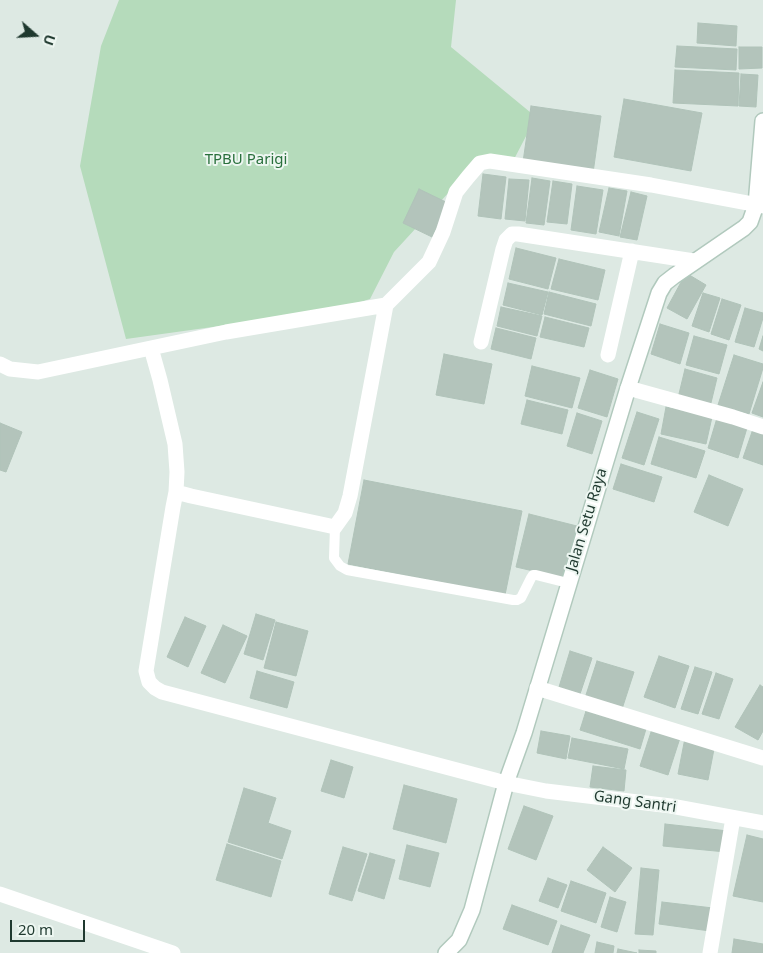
<!DOCTYPE html>
<style>
body{margin:0}
#map{position:relative;width:763px;height:953px;overflow:hidden;background:#dde9e3;font-family:"Noto Sans",sans-serif}
canvas{display:block}
.north{position:absolute;left:10px;top:10px;width:50px;height:50px;-webkit-text-stroke:4px #edf6f1;paint-order:stroke;rotate:109deg;font-size:14px;font-weight:700;line-height:20px;text-align:center;color:#1f392f}
.north::after{content:'';display:block;margin:auto;width:18px;height:22px;background:#1f392f;clip-path:polygon(50% 0,100% 100%,50% 72%,0 100%)}
.scale{position:absolute;left:10px;top:920px;width:75px;height:22px;box-sizing:border-box;border:2px solid #1f392f;border-top:0;padding-left:6px;font-size:15px;line-height:18px;white-space:nowrap;color:#1f392f;-webkit-text-stroke:4px #edf6f1;paint-order:stroke}
</style>
<div id="map">
<canvas width="763" height="953"></canvas>
<div class="north">U</div>
<div class="scale">20 m</div>
</div>
<script>
const context = document.querySelector('canvas').getContext('2d');
context.lineJoin = 'round';
function fill(path, color) { context.fillStyle = color; context.fill(path, 'evenodd'); }
const poly = rows => new Path2D(rows.map(r => 'M' + r).join(''));
function stroke(path, color, width, dash) { context.strokeStyle = color; context.lineWidth = width; context.lineCap = dash ? 'butt' : 'round'; context.setLineDash(dash || []); context.stroke(path); }
function write(font, color, halo, rows, align = 'center') {
  context.font = font + ' "Noto Sans",sans-serif'; context.lineWidth = 4; context.setLineDash([]); context.textBaseline = 'middle'; context.strokeStyle = halo; context.fillStyle = color; for (const [text, x, y, turn = 0] of rows) {
    context.save(); context.translate(x, y); context.rotate((+turn || 0) * Math.PI / 180); context.textAlign = isNaN(turn) ? turn : align; if (halo) context.strokeText(text, 0, 0); context.fillText(text, 0, 0); context.restore();
  }
}
fill(poly([
 [119,0,456,0,451,47,536,117,511,165,474,165,394,252,370,299,335,310,126,339,80,166,101,46]
]), '#b5dbbb');
const building = poly([
 [698,23,737,26,736,46,697,43,698,23],
 [677,46,737,49,736,70,675,67,677,46],
 [739,47,762,47,762,68,739,69,739,47],
 [675,70,739,73,738,106,673,103,675,70],
 [741,74,758,75,756,107,739,106,741,74],
 [624,99,702,113,691,171,614,157,624,99],
 [531,106,601,116,593,173,523,162,531,106],
 [483,174,506,177,501,219,478,216,483,174],
 [532,178,550,181,544,225,526,223,532,178],
 [509,179,529,180,525,221,505,219,509,179],
 [553,181,572,184,567,224,547,222,553,181],
 [577,186,603,190,596,234,571,230,577,186],
 [609,188,627,191,619,236,599,232,609,188],
 [419,189,448,203,432,237,403,223,419,189],
 [631,192,647,196,637,240,620,237,631,192],
 [516,248,556,258,548,289,509,279,516,248],
 [559,259,605,270,598,300,551,289,559,259],
 [686,273,706,285,687,319,667,308,686,273],
 [508,283,548,292,542,315,503,305,508,283],
 [549,292,596,304,591,326,544,314,549,292],
 [703,293,720,298,709,332,692,326,703,293],
 [722,299,741,305,729,340,711,334,722,299],
 [501,307,542,316,537,336,497,326,501,307],
 [745,308,763,313,763,318,754,347,735,342,745,308],
 [545,317,589,328,584,347,540,337,545,317],
 [660,324,689,333,680,364,651,354,660,324],
 [496,328,536,338,531,359,491,349,496,328],
 [694,336,727,345,719,374,686,365,694,336],
 [763,336,763,351,759,349,763,336],
 [444,354,492,364,484,404,436,395,444,354],
 [734,355,763,364,763,368,749,414,718,405,734,355],
 [532,366,580,378,572,408,525,396,532,366],
 [685,369,717,378,710,407,678,398,685,369],
 [590,370,618,379,607,417,578,408,590,370],
 [763,382,763,417,752,413,763,382],
 [527,400,568,410,562,434,521,424,527,400],
 [666,407,712,417,706,444,661,434,666,407],
 [637,412,659,419,644,465,622,458,637,412],
 [577,413,602,421,592,454,567,446,577,413],
 [717,418,747,428,738,458,708,448,717,418],
 [0,423,22,432,6,472,0,470,0,423],
 [753,429,763,433,763,465,743,458,753,429],
 [659,437,705,451,696,478,651,464,659,437],
 [621,464,662,477,654,502,613,489,621,464],
 [709,475,743,489,728,526,694,512,709,475],
 [364,480,522,511,505,595,348,564,364,480],
 [529,514,577,526,564,578,516,567,529,514],
 [256,614,275,620,263,660,244,654,256,614],
 [185,617,206,626,188,667,167,657,185,617],
 [276,622,308,631,296,676,264,668,276,622],
 [223,625,247,636,225,683,201,673,223,625],
 [570,651,592,658,580,694,559,687,570,651],
 [659,656,689,666,675,708,644,697,659,656],
 [597,661,634,672,622,709,585,698,597,661],
 [695,667,712,672,698,714,681,709,695,667],
 [257,671,294,682,287,708,250,698,257,671],
 [716,673,733,679,719,719,702,714,716,673],
 [760,685,763,687,763,731,758,740,735,727,760,685],
 [586,711,646,729,640,749,580,730,586,711],
 [652,729,680,738,668,775,640,766,652,729],
 [541,731,570,736,566,759,537,753,541,731],
 [572,738,628,749,624,769,568,758,572,738],
 [685,738,715,744,708,780,678,774,685,738],
 [331,760,353,767,344,798,321,791,331,760],
 [593,766,626,770,624,791,590,787,593,766],
 [404,785,457,799,446,843,393,829,404,785],
 [244,788,276,798,268,823,291,831,282,859,228,842,244,788],
 [524,806,553,816,536,860,508,849,524,806],
 [665,824,728,831,726,852,663,846,665,824],
 [747,835,763,839,763,902,733,896,747,835],
 [227,844,281,861,271,897,216,880,227,844],
 [407,845,439,853,430,887,399,879,407,845],
 [343,847,367,854,352,901,329,894,343,847],
 [603,847,632,868,615,892,587,870,603,847],
 [370,853,395,860,384,899,358,891,370,853],
 [641,868,659,870,653,935,635,934,641,868],
 [548,878,567,885,558,908,539,901,548,878],
 [571,881,606,893,596,923,561,911,571,881],
 [610,897,626,902,617,932,601,927,610,897],
 [662,902,713,908,710,931,659,924,662,902],
 [512,905,557,921,548,945,503,929,512,905],
 [561,925,590,935,583,953,552,953,561,925],
 [734,939,763,944,763,953,732,953,734,939],
 [597,942,614,946,613,953,595,953,597,942],
 [618,949,637,953,617,953,618,949],
 [639,950,656,951,656,953,639,953,639,950]
]);
fill(building, '#b3c4bb');
stroke(building, '#b0c3b9', 1);
const secondary = poly([
 [446,953,459,940,472,910,506,783,524,733,628,388,659,293,665,283,674,276,744,228,750,222,756,205,763,121]
]);
stroke(secondary, '#b1c9bd', 18);
stroke(poly([
 [335,527,334,558,340,566,347,570,513,600,517,600,521,598,531,578,533,575,536,575,568,583]
]), '#fff', 10);
stroke(poly([
 [481,342,503,249,506,240,512,234,518,234,694,261],
 [151,348,160,380,175,444,177,472,176,492,173,507,146,671,149,682,155,688,162,692,506,783,546,791,671,806,763,823],
 [608,355,632,251],
 [0,364,10,369,38,372,226,332,386,305],
 [628,388,733,417,763,427],
 [176,492,191,496,335,527,345,513,350,496,386,305,429,262,443,232,456,192,468,177,480,163,490,161,651,185,763,206],
 [537,688,763,758],
 [0,894,173,953],
 [710,953,733,818]
]), '#fff', 15);
stroke(secondary, '#fff', 15);
write('15px', '#296f3c', '#edf6f1', [
 ["TPBU Parigi",246,160]
]);
write('15px', '#1f392f', '#edf6f1', [
 ["Jalan Setu Raya",587,520,-73],
 ["Gang Santri",635,802,8]
]);
</script>
